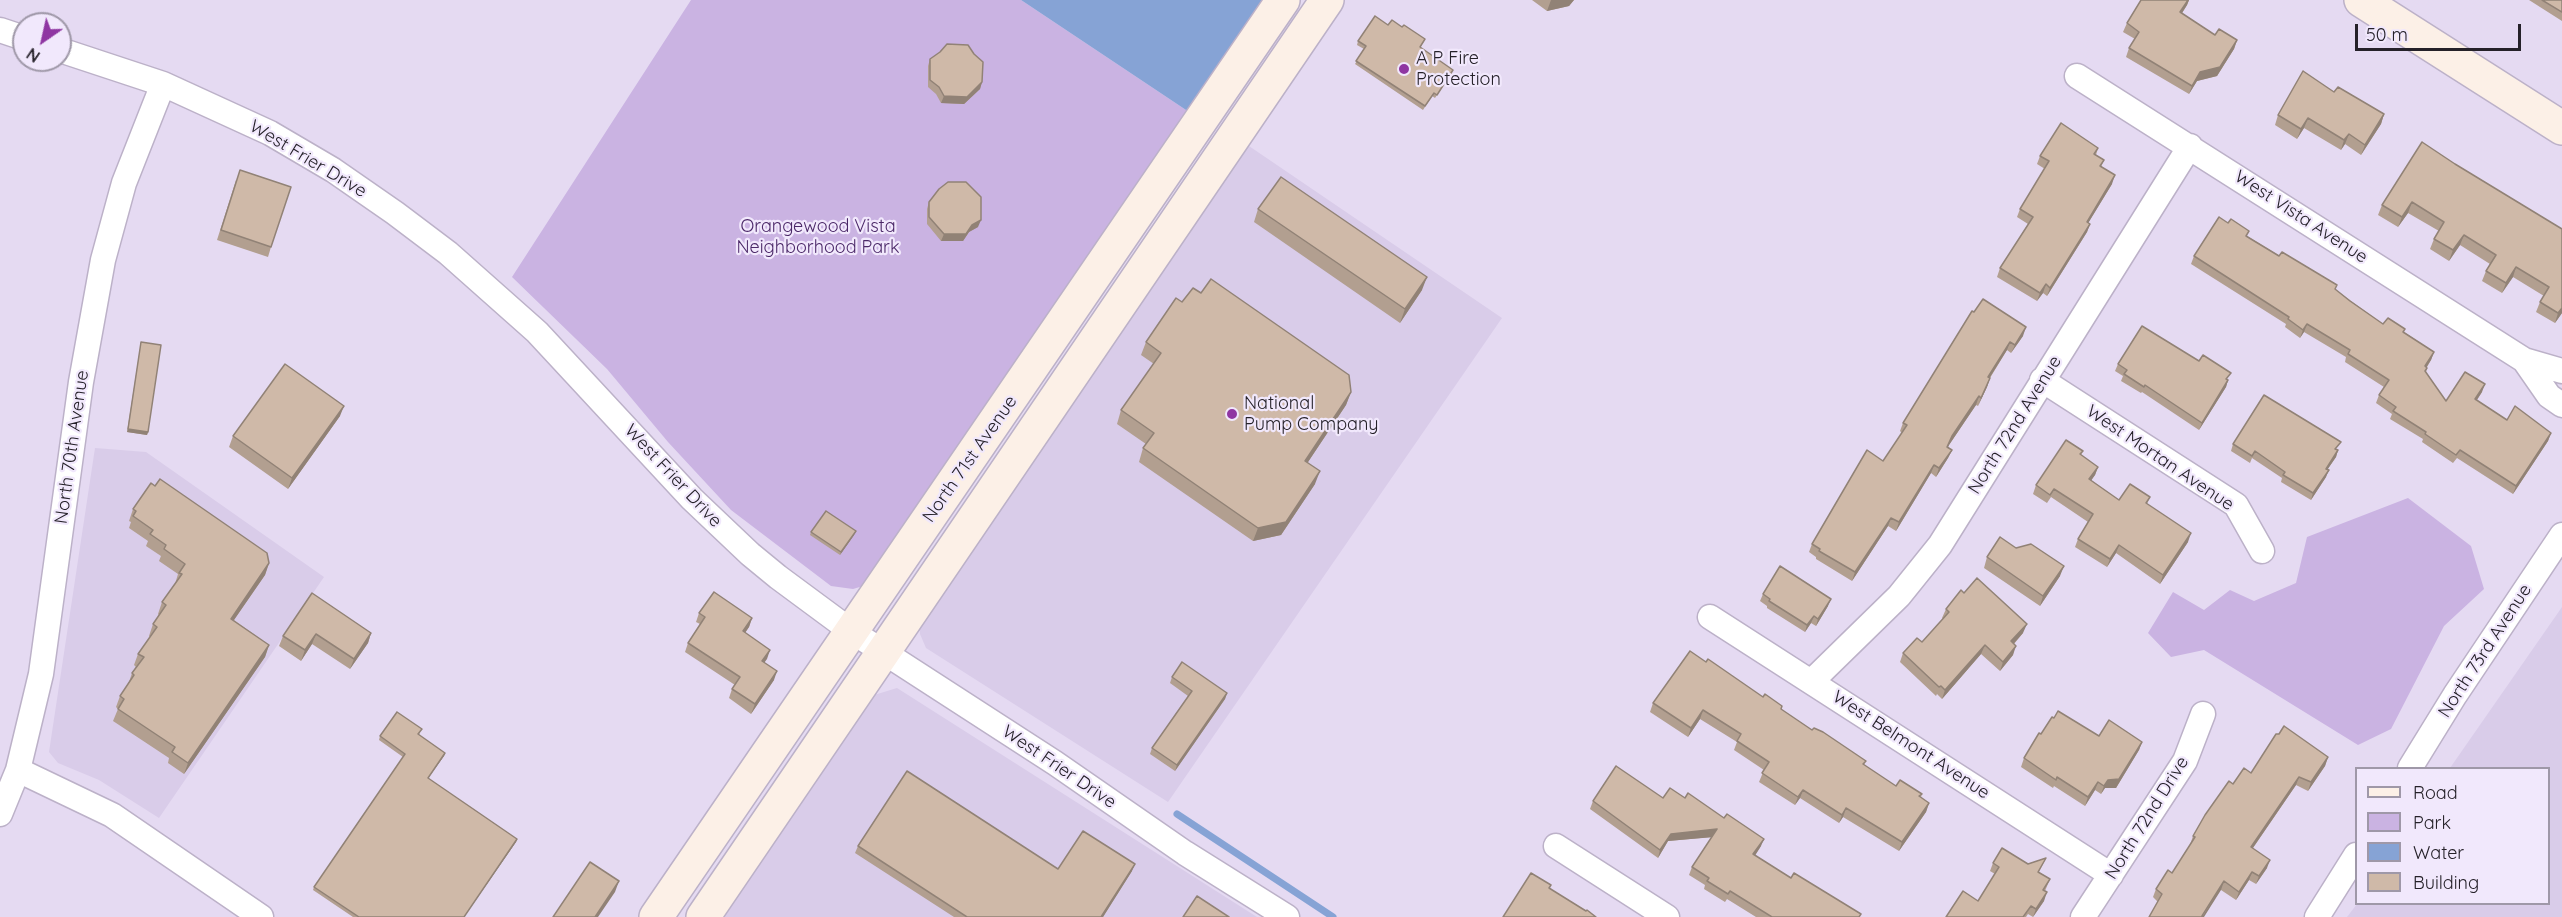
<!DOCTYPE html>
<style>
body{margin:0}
#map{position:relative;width:2562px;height:917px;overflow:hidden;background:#e5daf2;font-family:Quicksand,sans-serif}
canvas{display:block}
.legend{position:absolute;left:2355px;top:767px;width:195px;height:138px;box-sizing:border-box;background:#f1e8fc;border:2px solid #9f98a8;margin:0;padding:8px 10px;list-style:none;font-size:18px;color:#252129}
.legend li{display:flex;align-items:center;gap:12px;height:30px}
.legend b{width:30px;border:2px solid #9f98a8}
.north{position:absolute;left:12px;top:12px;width:60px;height:60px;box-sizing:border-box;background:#f1e8fc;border:2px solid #9f98a8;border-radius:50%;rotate:214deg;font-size:16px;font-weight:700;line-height:24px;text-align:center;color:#252129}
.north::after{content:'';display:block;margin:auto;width:21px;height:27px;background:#8f36a2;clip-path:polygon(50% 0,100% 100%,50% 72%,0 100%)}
.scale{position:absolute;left:2355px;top:24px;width:166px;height:27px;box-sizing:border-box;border:3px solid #252129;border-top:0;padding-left:8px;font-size:18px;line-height:21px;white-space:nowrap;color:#252129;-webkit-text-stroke:4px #f1e8fc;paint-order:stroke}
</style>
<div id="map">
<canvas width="2562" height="917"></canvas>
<ul class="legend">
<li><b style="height:8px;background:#fcf0e7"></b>Road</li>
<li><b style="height:16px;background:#cab3e2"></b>Park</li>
<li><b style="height:16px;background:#86a3d5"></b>Water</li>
<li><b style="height:16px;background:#cfb9a8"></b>Building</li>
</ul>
<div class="north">N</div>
<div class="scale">50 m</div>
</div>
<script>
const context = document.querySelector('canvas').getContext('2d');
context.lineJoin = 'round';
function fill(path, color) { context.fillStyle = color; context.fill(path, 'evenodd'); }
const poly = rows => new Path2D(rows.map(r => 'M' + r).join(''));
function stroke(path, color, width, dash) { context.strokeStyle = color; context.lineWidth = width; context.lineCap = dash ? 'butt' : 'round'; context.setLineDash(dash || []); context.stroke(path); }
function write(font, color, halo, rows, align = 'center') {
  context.font = font + ' Quicksand,sans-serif'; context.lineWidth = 4.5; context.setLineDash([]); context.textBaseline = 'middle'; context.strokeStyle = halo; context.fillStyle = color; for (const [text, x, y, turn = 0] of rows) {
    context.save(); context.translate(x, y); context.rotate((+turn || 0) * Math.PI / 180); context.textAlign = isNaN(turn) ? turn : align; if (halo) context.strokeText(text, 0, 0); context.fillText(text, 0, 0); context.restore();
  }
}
fill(poly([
 [1246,144,1502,318,1168,802,926,648,920,634,919,625],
 [95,448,146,452,324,577,159,818,99,780,58,763,49,752],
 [2562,607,2562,917,2347,917,2357,904,2548,904,2548,768,2450,768],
 [897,688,1257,917,719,917,871,696]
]), '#d9cce9');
fill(poly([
 [691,0,1021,0,1189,112,863,586,853,589,831,586,731,510,668,442,607,369,512,277],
 [2408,498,2471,546,2484,589,2444,626,2391,729,2358,745,2204,650,2171,657,2148,633,2173,592,2204,610,2230,590,2254,601,2296,583,2307,537]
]), '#cab3e2');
fill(poly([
 [1021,0,1263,0,1189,112]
]), '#86a3d5');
stroke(poly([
 [1177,814,1333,917]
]), '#86a3d5', 7);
const street = poly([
 [0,30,24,38],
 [60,50,163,84,270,133,333,170,395,213,448,253,537,332,692,499,750,554,778,577,851,631,1055,763,1185,853,1287,917],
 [2077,76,2524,360,2562,371],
 [2524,360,2549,396,2562,405],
 [2042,380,2236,505,2262,551],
 [1710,617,2111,875],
 [1812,681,1899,596,1940,545,2190,146],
 [2410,768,2455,695,2562,535],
 [18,770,112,815,261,917],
 [0,814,18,770,41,674,81,382,103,260,124,183,163,84],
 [1556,846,1667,917],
 [2083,917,2185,761,2203,714],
 [2317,917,2356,855]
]);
const secondary = poly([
 [2361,0,2562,128],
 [656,917,1283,0],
 [703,917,1327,0]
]);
stroke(street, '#bcb1c8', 27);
stroke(secondary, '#bcb1c8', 36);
stroke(street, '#fff', 24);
stroke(secondary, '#fcf0e7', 33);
fill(poly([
 [1532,0,1574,0,1569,6,1547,11],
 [2141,0,2189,0,2187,5,2182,13,2215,35,2237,40,2234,49,2217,76,2197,81,2189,94,2126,57,2129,48,2135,39,2123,32,2127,23],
 [2529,0,2562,0,2562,21],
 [1388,25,1425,39,1420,48,1452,73,1435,98,1432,96,1423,110,1355,64,1364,49,1357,45,1358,41],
 [930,59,982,82,980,89,964,104,941,103,936,94,928,87,928,66],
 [2334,92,2384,114,2381,124,2361,155,2345,144,2341,150,2304,128,2297,139,2275,125,2278,115],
 [2098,148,2096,155,2104,160,2101,167,2112,184,2088,223,2090,224,2087,232,2047,296,2043,293,2037,301,1997,277,2000,268,2028,224,2017,217,2020,209,2045,169,2037,164,2040,156],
 [2455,164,2562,229,2562,313,2555,323,2536,312,2540,302,2544,296,2513,277,2502,293,2482,281,2486,271,2490,264,2460,245,2449,261,2430,249,2434,239,2439,231,2408,213,2398,227,2378,215,2382,205],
 [236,180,271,247,268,257,217,240],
 [929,202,978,227,969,232,963,241,941,241,927,224,927,209],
 [1258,209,1422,290,1400,323,1254,222],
 [2247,236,2336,290,2383,324,2404,332,2434,352,2431,360,2427,367,2427,368,2426,372,2446,401,2482,392,2477,400,2507,420,2551,433,2548,441,2513,494,2457,458,2453,463,2422,442,2423,439,2390,419,2392,414,2376,403,2379,395,2384,387,2345,362,2346,357,2304,332,2300,338,2285,327,2286,324,2191,264,2194,256],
 [1182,302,1351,392,1346,405,1308,462,1315,484,1281,535,1253,541,1139,462,1143,448,1146,444,1117,424,1121,410,1154,364,1141,355,1146,342],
 [1974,312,2023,336,2011,353,2007,350,1990,378,1987,387,1978,406,1976,405,1949,445,1948,447,1952,450,1948,458,1936,477,1931,473,1896,531,1888,526,1852,581,1816,559,1816,557,1809,552,1812,544,1883,461,1902,433,1900,431,1903,423],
 [141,342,148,432,147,435,127,432],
 [2118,364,2228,380,2226,387,2199,430,2142,392,2141,393,2121,381,2123,376,2115,371],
 [340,416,288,489,229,447,233,436],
 [2233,444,2338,449,2337,450,2338,450,2336,457,2327,470,2326,477,2311,500,2281,482,2282,478,2252,458,2250,463,2231,451],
 [2083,451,2081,455,2098,467,2095,475,2091,480,2119,500,2150,497,2147,504,2188,542,2160,584,2116,553,2107,567,2075,547,2078,539,2088,522,2051,497,2047,503,2033,494,2036,485],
 [133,509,269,563,265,575,234,620,269,645,265,657,184,774,168,763,169,758,113,721,118,709,116,707,120,696,128,685,132,673,136,667,134,665,138,654,150,637,149,636,153,624,159,615,158,614,162,602,175,584,178,574,159,561,161,556,146,546,148,541,129,528,131,522,129,521],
 [811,532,854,535,840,555,810,535],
 [1987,557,2060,576,2040,606,1984,568],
 [312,593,371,633,368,643,350,669,312,644,301,661,279,646,283,636],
 [1964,593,2023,633,2014,644,2013,655,2000,671,1981,654,1942,699,1937,694,1936,696,1900,662,1903,653,1922,642,1943,619,1942,618,1946,609],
 [1763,594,1828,606,1816,626,1811,623,1805,632,1767,608,1767,606,1760,601],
 [699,613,752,618,749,627,745,633,770,650,764,662,774,680,751,714,729,698,732,689,735,685,685,652,688,643,700,624,696,622],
 [1706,662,1763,697,1782,706,1781,709,1812,730,1866,761,1864,765,1896,786,1922,794,1921,797,1929,803,1926,812,1899,851,1843,817,1839,823,1800,798,1795,805,1759,782,1764,770,1734,750,1737,742,1700,719,1688,737,1650,712,1653,703],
 [1172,677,1227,693,1225,699,1175,771,1150,754,1152,748,1188,696,1170,683],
 [2054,718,2099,736,2142,742,2139,750,2116,788,2105,788,2101,794,2095,790,2085,806,2054,786,2053,788,2021,767,2024,758],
 [420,732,419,735,445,753,444,756,428,778,517,839,516,842,464,917,353,917,313,890,314,887,403,757,379,740,380,736],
 [2328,757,2325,766,2308,791,2296,785,2253,848,2267,868,2256,884,2249,880,2236,900,2221,890,2158,902,2153,897,2156,889,2172,873,2190,845,2193,836,2233,784,2251,773],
 [1663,798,1761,846,1755,855,1791,878,1860,917,1756,917,1727,899,1725,902,1704,889,1705,885,1689,875,1692,867,1712,837,1668,841,1658,858,1590,809,1593,801],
 [858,846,1058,869,1132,871,1103,917,954,917,855,853],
 [2046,858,2039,872,2050,879,2045,891,2044,901,2033,917,2028,914,2026,917,1946,917,1978,901,1995,874,1990,871,1993,863,2028,864]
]), '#b29f90');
fill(poly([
 [1551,0,1574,0,1569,6,1547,11],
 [2188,0,2189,0,2187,5,2177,21,2180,12],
 [2237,40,2234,49,2217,76,2197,81,2189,94,2192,86,2200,72],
 [982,82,980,89,964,104,941,103,944,96],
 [2384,114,2381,124,2361,155,2365,145],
 [2308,118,2304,128,2297,139,2301,129],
 [2349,134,2345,144,2341,150,2344,140],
 [2115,175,2112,184,2084,230,2087,222],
 [2412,202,2408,213,2398,227,2402,217],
 [981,220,978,227,969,232,963,241,941,241,944,234,972,225],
 [2090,224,2087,232,2047,296,2050,288],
 [2464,235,2460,245,2449,261,2453,250],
 [2516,267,2513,277,2502,293,2506,283],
 [1427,277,1422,290,1400,323,1405,309],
 [2046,284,2043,293,2037,301,2040,293],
 [2562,308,2562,313,2555,323,2558,313],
 [2307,324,2304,332,2300,338,2303,330],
 [2026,327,2023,336,2011,353,2015,345],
 [2010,342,2007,350,1985,385,1988,377],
 [2434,352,2431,360,2422,374,2425,366],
 [1990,378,1987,387,1978,406,1981,398],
 [2228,380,2226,387,2199,430,2202,423],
 [2485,384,2482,392,2472,407,2475,399],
 [1351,392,1346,405,1300,474,1305,461],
 [1979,396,1976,405,1949,445,1944,455,1952,436],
 [344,406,340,416,288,489,292,478],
 [128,429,148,432,147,435,127,432],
 [2551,433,2548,441,2513,494,2516,486],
 [1952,450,1948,458,1936,477,1939,468],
 [2338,450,2336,457,2323,476,2326,469],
 [1934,465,1931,473,1896,531,1899,522],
 [2098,467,2095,475,2086,488,2089,479],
 [2329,470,2326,477,2311,500,2313,493],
 [1320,471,1315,484,1281,535,1253,541,1258,528],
 [1891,518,1888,526,1852,581,1855,572],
 [856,531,854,535,840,555,841,552],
 [2191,533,2188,542,2160,584,2163,575],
 [2119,545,2116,553,2107,567,2110,559],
 [269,563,265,575,227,630,231,619],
 [2064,566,2060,576,2040,606,2043,596],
 [1831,599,1828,606,1816,626,1818,619],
 [1814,616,1811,623,1805,632,1807,625],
 [752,618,749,627,740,640,743,631],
 [2027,624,2023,633,2008,650,2011,641],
 [371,633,368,643,350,669,354,659],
 [316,634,312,644,301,661,305,650],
 [269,645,265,657,184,774,188,763],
 [1985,645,1981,654,1942,699,1945,690],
 [2016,646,2013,655,2000,671,2003,662],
 [770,650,767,659,759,670,762,661],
 [777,671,774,680,751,714,755,704],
 [1227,693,1225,699,1175,771,1177,765],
 [1703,710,1700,719,1688,737,1691,728],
 [2142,742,2139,750,2116,788,2105,788,2101,794,2104,786,2108,780],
 [445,753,444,756,426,781,428,778],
 [2328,757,2325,766,2308,791,2311,782],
 [2299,777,2296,785,2248,855,2251,847],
 [2098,782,2095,790,2085,806,2088,797],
 [1803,790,1800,798,1795,805,1798,797],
 [1929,803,1926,812,1899,851,1902,842],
 [1846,808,1843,817,1839,823,1842,815],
 [1717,829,1714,837,1668,841,1658,858,1660,850,1671,834],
 [517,839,516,842,464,917,463,917],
 [1764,839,1761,846,1751,862,1753,854],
 [2270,860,2267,868,2256,884,2259,876],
 [1135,864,1132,871,1103,917,1101,917],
 [2252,872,2249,880,2236,900,2239,892],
 [619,881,615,892,598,917,595,917],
 [2224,881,2221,890,2204,917,2202,917],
 [2047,892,2044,901,2033,917,2036,909]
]), '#918276');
const building = poly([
 [2141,0,2188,0,2180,12,2215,35,2219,29,2237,40,2220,67,2200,72,2192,86,2129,48,2139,32,2127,23,2141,0],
 [2542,0,2562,0,2562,12,2542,0],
 [1375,16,1388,25,1392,20,1402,27,1404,25,1425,39,1420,47,1453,70,1437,95,1434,93,1425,106,1356,61,1366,46,1358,41,1375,16],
 [947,44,968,45,974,54,983,62,982,82,967,97,944,96,939,87,930,80,930,59,940,52,947,44],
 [2303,71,2334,92,2338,87,2384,114,2365,145,2349,134,2344,140,2308,118,2301,129,2278,115,2303,71],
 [2061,123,2098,148,2094,154,2104,160,2100,166,2115,175,2087,222,2090,224,2050,288,2046,284,2040,293,2000,268,2033,217,2020,209,2049,161,2040,156,2061,123],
 [2422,142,2455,164,2562,229,2562,308,2558,313,2540,302,2549,287,2516,267,2506,283,2486,271,2496,255,2464,235,2453,250,2434,239,2444,222,2412,202,2402,217,2382,205,2422,142],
 [240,170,291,187,271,247,221,230,240,170],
 [1281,177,1427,277,1405,309,1258,209,1281,177],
 [948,182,966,182,981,197,981,220,972,225,966,234,944,234,929,217,929,202,939,189,948,182],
 [2219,217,2228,223,2231,219,2249,231,2246,236,2279,256,2282,252,2337,285,2335,289,2350,301,2383,324,2388,318,2405,329,2403,332,2434,352,2425,366,2427,368,2425,371,2446,401,2465,372,2485,384,2475,399,2507,420,2515,406,2551,433,2516,486,2460,450,2456,455,2425,434,2426,432,2393,411,2396,407,2379,395,2389,380,2348,354,2350,350,2307,324,2303,330,2288,319,2289,317,2194,256,2219,217],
 [1211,279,1349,375,1351,392,1305,461,1320,471,1286,522,1258,528,1143,448,1154,433,1121,410,1161,353,1146,342,1176,298,1182,302,1193,288,1201,293,1211,279],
 [1983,299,2026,327,2015,345,2010,342,1988,377,1990,378,1981,398,1979,396,1952,436,1947,447,1952,450,1939,468,1934,465,1899,522,1891,518,1855,572,1819,551,1820,549,1812,544,1867,450,1883,461,1907,425,1903,423,1972,311,1974,312,1983,299],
 [2142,326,2199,361,2203,355,2231,373,2226,379,2228,380,2202,423,2145,385,2144,387,2124,374,2127,370,2118,364,2142,326],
 [141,342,161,345,148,432,128,429,141,342],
 [285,364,344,406,292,478,233,436,285,364],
 [2264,395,2341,442,2335,449,2338,450,2326,469,2329,470,2313,493,2283,475,2285,472,2255,451,2252,456,2233,444,2264,395],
 [2066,440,2083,451,2080,454,2098,467,2089,479,2119,500,2130,484,2150,497,2146,503,2191,533,2163,575,2119,545,2110,559,2078,539,2093,514,2054,489,2050,495,2036,485,2066,440],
 [160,479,267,553,269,563,231,619,269,645,188,763,172,752,175,747,118,709,124,699,120,696,134,675,132,673,144,657,138,654,157,627,153,624,166,605,162,602,182,574,179,573,185,564,164,549,166,545,150,534,153,530,133,516,136,511,133,509,151,483,155,486,160,479],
 [826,511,856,531,841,552,811,532,826,511],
 [2000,537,2016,548,2031,544,2064,566,2043,596,1987,557,2000,537],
 [1780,566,1831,599,1818,619,1814,616,1807,625,1769,601,1770,599,1763,594,1780,566],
 [1977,578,2027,624,2011,641,2016,646,2003,662,1985,645,1945,690,1941,686,1939,687,1903,653,1917,638,1922,642,1949,612,1946,609,1961,590,1964,593,1977,578],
 [714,592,752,618,743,631,770,650,762,661,777,671,755,704,732,689,740,677,688,643,705,617,699,613,714,592],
 [312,593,371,633,354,659,316,634,305,650,283,636,312,593],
 [1690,651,1706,662,1708,659,1763,697,1765,694,1782,706,1781,709,1812,730,1814,728,1823,732,1866,761,1863,764,1896,786,1900,780,1922,794,1919,796,1929,803,1902,842,1846,808,1842,815,1803,790,1798,797,1762,773,1769,762,1737,741,1741,734,1703,710,1691,728,1653,703,1690,651],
 [1182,662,1227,693,1177,765,1152,748,1192,691,1172,677,1182,662],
 [2058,711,2099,736,2109,720,2142,742,2119,779,2108,780,2104,786,2098,782,2088,797,2057,777,2056,780,2024,758,2039,733,2041,734,2052,717,2054,718,2058,711],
 [397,712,422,729,418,734,445,753,428,778,517,839,464,917,359,917,314,887,405,754,380,736,397,712],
 [2284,726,2328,757,2311,782,2299,777,2251,847,2270,860,2259,876,2252,872,2239,892,2224,881,2202,916,2203,917,2149,917,2162,894,2156,889,2168,870,2172,873,2195,837,2193,836,2205,815,2229,781,2233,784,2244,768,2251,773,2276,734,2279,734,2284,726],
 [1616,766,1663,798,1670,788,1685,798,1688,793,1724,818,1727,814,1764,839,1753,854,1791,878,1794,873,1861,914,1859,917,1772,917,1730,891,1728,894,1707,881,1709,878,1692,867,1717,829,1671,834,1660,850,1593,801,1616,766],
 [907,771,1058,869,1083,831,1135,864,1101,917,967,917,858,846,907,771],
 [2002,848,2028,864,2046,858,2038,872,2050,879,2043,890,2047,892,2036,909,2031,906,2023,917,1946,917,1963,891,1978,901,1999,867,1993,863,2002,848],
 [590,862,619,881,595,917,553,917,590,862],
 [1531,873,1551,885,1549,888,1586,911,1587,910,1596,917,1503,917,1531,873],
 [1197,896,1229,917,1183,917,1197,896]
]);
fill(building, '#cfb9a8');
stroke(building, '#918276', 1.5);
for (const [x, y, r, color] of [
 [1404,69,6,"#8f36a2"],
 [1232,414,6,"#8f36a2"]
]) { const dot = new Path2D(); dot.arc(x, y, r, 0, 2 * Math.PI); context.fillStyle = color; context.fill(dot); stroke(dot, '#f1e8fc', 2); }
write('18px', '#252129', '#f1e8fc', [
 ["A P Fire",1416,59],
 ["Protection",1416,80],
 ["National",1244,404],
 ["Pump Company",1244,425]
], 'left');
write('18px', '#252129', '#f1e8fc', [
 ["West Frier Drive",308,159,31],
 ["West Vista Avenue",2301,217,33],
 ["North 72nd Avenue",2015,425,-58],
 ["North 70th Avenue",72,447,-82],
 ["West Mortan Avenue",2160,458,34],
 ["North 71st Avenue",970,459,-55],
 ["West Frier Drive",673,476,47],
 ["North 73rd Avenue",2485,651,-57],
 ["West Belmont Avenue",1911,745,33],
 ["West Frier Drive",1059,767,34],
 ["North 72nd Drive",2147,818,-58]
]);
write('18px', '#4b2868', '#f1e8fc', [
 ["Orangewood Vista",818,227],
 ["Neighborhood Park",818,248]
]);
</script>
